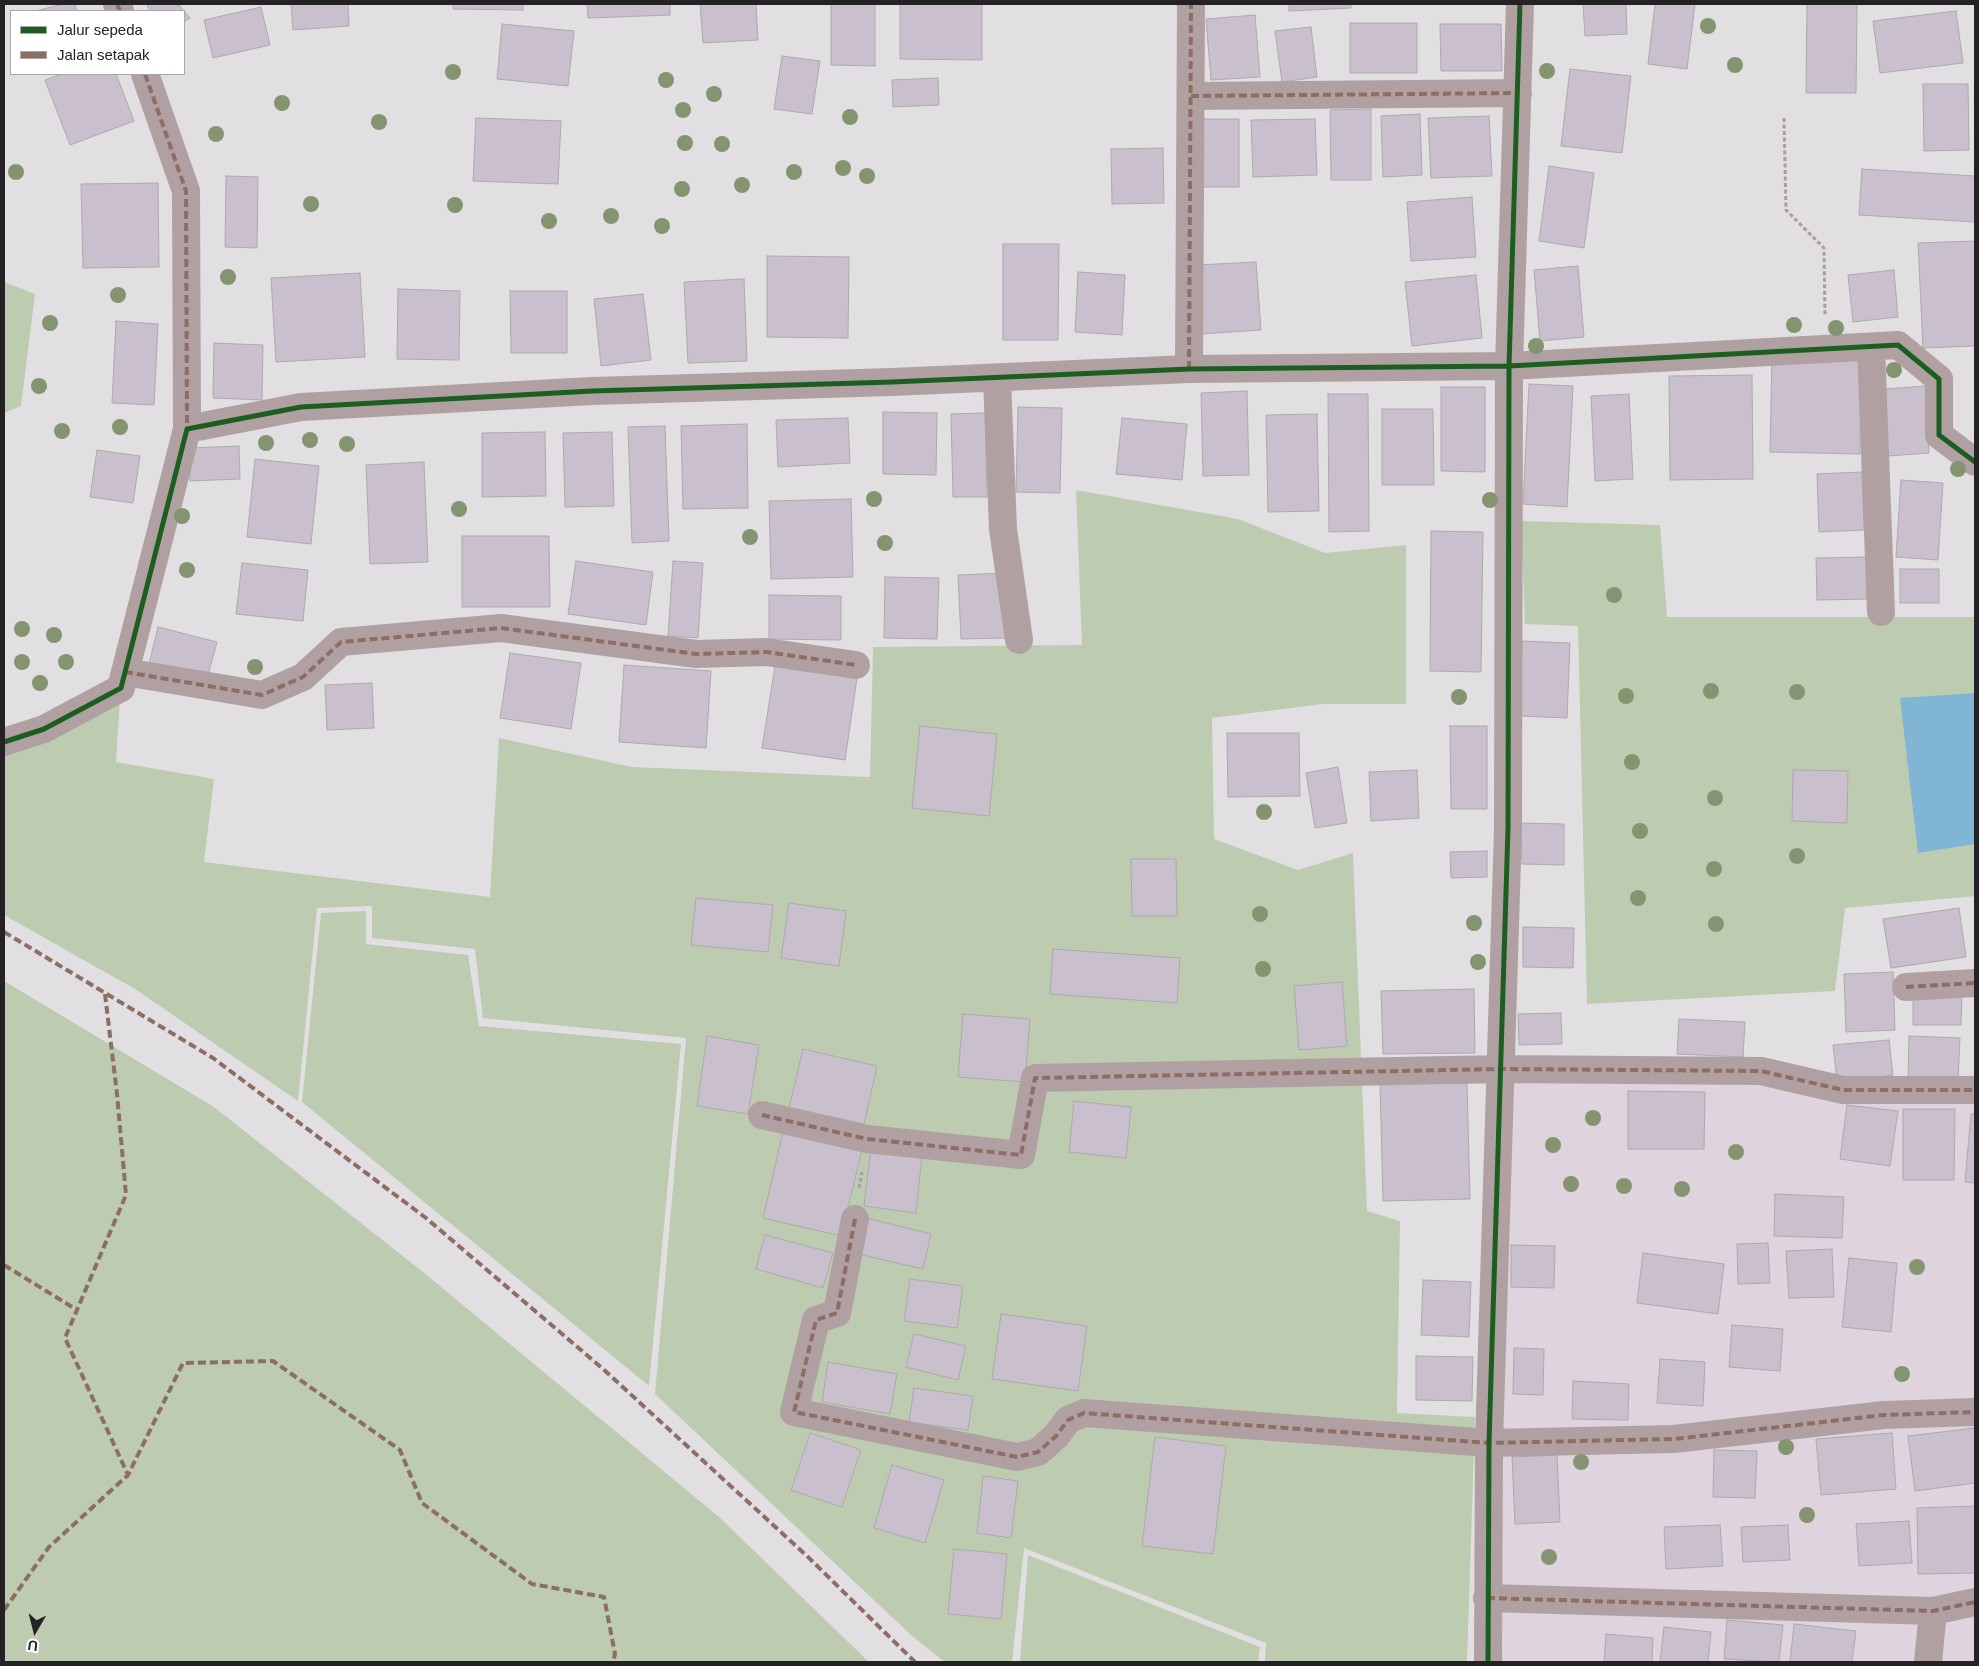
<!DOCTYPE html>
<style>
body{margin:0}
#map{position:relative;width:1979px;height:1666px;overflow:hidden;background:#e2dfe3;font-family:Arial,sans-serif}
canvas{display:block}
.frame{position:absolute;inset:0;border:5px solid #242224;pointer-events:none}
.legend{position:absolute;left:10px;top:10px;width:175px;height:65px;box-sizing:border-box;background:#fff;border:1px solid #a7a7a7;margin:0;padding:6px 9px;list-style:none;font-size:15px;color:#242224}
.legend li{display:flex;align-items:center;gap:10px;height:25px}
.legend b{width:25px;border:1px solid #a7a7a7}
.north{position:absolute;left:10px;top:1606px;width:50px;height:50px;-webkit-text-stroke:4px #fff;paint-order:stroke;rotate:188deg;font-size:14px;font-weight:700;line-height:20px;text-align:center;color:#242224}
.north::after{content:'';display:block;margin:auto;width:18px;height:22px;background:#242224;clip-path:polygon(50% 0,100% 100%,50% 72%,0 100%)}
</style>
<div id="map">
<canvas width="1979" height="1666"></canvas>
<div class="frame"></div>
<ul class="legend">
<li><b style="height:6px;background:#1b5e20"></b>Jalur sepeda</li>
<li><b style="height:6px;background:#8d6e63"></b>Jalan setapak</li>
</ul>
<div class="north">U</div>
</div>
<script>
const context = document.querySelector('canvas').getContext('2d');
context.lineJoin = 'round';
function fill(path, color) { context.fillStyle = color; context.fill(path, 'evenodd'); }
const poly = rows => new Path2D(rows.map(r => 'M' + r).join(''));
function stroke(path, color, width, dash) { context.strokeStyle = color; context.lineWidth = width; context.lineCap = dash ? 'butt' : 'round'; context.setLineDash(dash || []); context.stroke(path); }
fill(poly([
 [1763,1077,1975,1098,1975,1662,1497,1662,1509,1080]
]), '#dfd3dd');
fill(poly([
 [4,282,35,294,21,406,4,413],
 [1076,490,1238,519,1325,553,1406,545,1406,704,1322,704,1212,718,1214,839,1298,870,1353,853,1367,1211,1400,1221,1397,1413,1475,1417,1467,1662,1265,1662,1266,1643,1024,1548,1012,1662,945,1662,912,1636,655,1394,686,1038,483,1018,475,949,372,938,372,906,317,908,298,1101,135,989,4,915,4,751,120,699,116,762,214,779,204,862,490,897,499,738,632,767,870,777,873,647,1082,645],
 [1521,521,1660,525,1667,617,1975,617,1975,896,1845,908,1835,991,1587,1004,1578,626,1525,624],
 [366,911,366,944,468,955,479,1026,681,1044,649,1386,302,1102,321,913],
 [4,981,214,1107,423,1272,719,1517,869,1662,4,1662],
 [1028,1555,1260,1647,1258,1662,1020,1662]
]), '#bdccb0');
fill(poly([
 [1975,693,1975,844,1918,853,1900,698]
]), '#80b5d4');
const building = poly([
 [62,4,75,4,77,11,36,11,62,4],
 [150,4,178,4,190,18,184,22,184,11,151,11,147,6,150,4],
 [291,4,348,4,349,26,293,30,291,4],
 [453,4,523,4,523,10,453,9,453,4],
 [587,4,670,4,670,15,588,18,587,4],
 [700,4,756,4,758,40,703,43,700,4],
 [831,4,875,4,875,66,831,65,831,4],
 [900,4,982,4,982,60,900,59,900,4],
 [1289,4,1351,4,1351,8,1289,11,1289,4],
 [1583,4,1626,4,1627,34,1585,36,1583,4],
 [1655,4,1695,4,1687,69,1648,64,1655,4],
 [1807,4,1857,4,1856,93,1806,93,1807,4],
 [261,7,270,45,213,58,204,20,261,7],
 [1956,11,1963,63,1880,73,1873,21,1956,11],
 [1255,15,1260,77,1211,80,1206,19,1255,15],
 [1350,23,1417,23,1417,73,1350,73,1350,23],
 [502,24,574,31,568,86,497,79,502,24],
 [1440,24,1501,24,1502,71,1441,71,1440,24],
 [1311,27,1317,77,1282,82,1275,31,1311,27],
 [782,56,820,61,812,114,774,109,782,56],
 [1570,69,1631,76,1622,153,1561,146,1570,69],
 [62,74,116,74,134,121,70,145,45,80,62,74],
 [938,78,939,105,893,107,892,80,938,78],
 [1923,84,1968,84,1969,150,1924,151,1923,84],
 [1371,109,1371,180,1331,180,1330,110,1371,109],
 [1420,114,1422,175,1383,177,1381,116,1420,114],
 [1489,116,1492,176,1431,178,1428,118,1489,116],
 [476,118,561,121,558,184,473,181,476,118],
 [1201,119,1239,119,1239,187,1201,187,1201,119],
 [1315,119,1317,175,1253,177,1251,120,1315,119],
 [1163,148,1164,203,1112,204,1111,149,1163,148],
 [1549,166,1594,173,1584,248,1539,241,1549,166],
 [1862,169,1975,176,1975,222,1859,215,1862,169],
 [226,176,258,177,257,248,225,247,226,176],
 [158,183,159,267,83,268,81,184,158,183],
 [1472,197,1476,257,1411,261,1407,202,1472,197],
 [1975,241,1975,346,1923,348,1918,243,1975,241],
 [1003,244,1059,244,1058,340,1003,340,1003,244],
 [767,256,849,257,848,338,767,337,767,256],
 [1256,262,1261,330,1201,334,1197,265,1256,262],
 [1578,266,1584,337,1540,341,1534,270,1578,266],
 [1894,270,1898,317,1853,322,1848,275,1894,270],
 [1078,272,1125,275,1122,335,1075,332,1078,272],
 [360,273,365,357,276,362,271,278,360,273],
 [1476,275,1482,338,1412,346,1405,282,1476,275],
 [744,279,747,361,688,363,684,282,744,279],
 [398,289,460,291,459,360,397,359,398,289],
 [510,291,567,291,567,353,511,353,510,291],
 [643,294,651,360,601,366,594,299,643,294],
 [116,321,158,324,154,405,112,403,116,321],
 [214,343,263,345,262,400,213,398,214,343],
 [1772,358,1861,360,1860,454,1770,452,1772,358],
 [1752,375,1753,479,1670,480,1669,376,1752,375],
 [1529,384,1573,386,1567,507,1523,504,1529,384],
 [1925,386,1929,453,1888,456,1884,389,1925,386],
 [1441,387,1485,387,1485,472,1441,471,1441,387],
 [1247,391,1249,475,1203,476,1201,393,1247,391],
 [1328,394,1368,394,1369,531,1329,532,1328,394],
 [1629,394,1633,479,1595,481,1591,396,1629,394],
 [1018,407,1062,408,1060,493,1016,492,1018,407],
 [1382,409,1433,409,1434,485,1382,485,1382,409],
 [883,412,937,413,936,475,883,474,883,412],
 [985,413,987,497,953,497,951,414,985,413],
 [1317,414,1319,511,1268,512,1266,415,1317,414],
 [848,418,850,463,778,467,776,420,848,418],
 [1122,418,1187,424,1182,480,1116,474,1122,418],
 [747,424,748,508,683,509,681,426,747,424],
 [665,426,669,541,632,543,628,427,665,426],
 [545,432,546,496,482,497,482,433,545,432],
 [612,432,614,506,565,507,563,433,612,432],
 [239,446,240,479,190,481,189,448,239,446],
 [97,450,140,456,133,503,90,497,97,450],
 [255,459,319,466,311,544,247,537,255,459],
 [424,462,428,562,370,564,366,465,424,462],
 [1862,472,1864,530,1819,532,1817,474,1862,472],
 [1901,480,1943,483,1938,560,1896,557,1901,480],
 [851,499,853,577,771,579,769,501,851,499],
 [1431,531,1483,532,1481,672,1430,671,1431,531],
 [462,536,549,536,550,607,462,607,462,536],
 [1870,557,1871,599,1817,600,1816,558,1870,557],
 [576,561,653,572,646,625,568,614,576,561],
 [673,561,703,563,698,638,668,636,673,561],
 [242,563,308,570,303,621,236,614,242,563],
 [1900,569,1939,569,1939,603,1900,603,1900,569],
 [1004,573,1006,638,961,639,958,575,1004,573],
 [885,577,939,578,937,639,884,638,885,577],
 [769,595,841,596,841,640,769,639,769,595],
 [158,627,217,642,207,679,149,664,158,627],
 [1522,641,1570,643,1567,718,1520,716,1522,641],
 [510,653,581,663,571,729,500,718,510,653],
 [624,665,711,671,706,748,619,742,624,665],
 [775,666,857,678,845,760,762,748,775,666],
 [372,683,374,728,327,730,325,685,372,683],
 [920,726,997,734,989,816,912,808,920,726],
 [1450,726,1487,726,1487,809,1451,809,1450,726],
 [1227,733,1299,733,1300,796,1228,797,1227,733],
 [1338,767,1347,823,1315,828,1306,773,1338,767],
 [1417,770,1419,818,1371,821,1369,772,1417,770],
 [1793,770,1848,771,1847,823,1792,821,1793,770],
 [1521,823,1564,824,1564,865,1522,864,1521,823],
 [1487,851,1487,877,1451,878,1450,852,1487,851],
 [1131,859,1176,859,1177,916,1132,916,1131,859],
 [696,898,773,905,768,952,691,945,696,898],
 [789,903,846,911,839,966,781,958,789,903],
 [1959,908,1966,957,1891,968,1883,919,1959,908],
 [1523,927,1574,928,1573,968,1523,967,1523,927],
 [1053,949,1180,958,1177,1003,1050,994,1053,949],
 [1893,972,1895,1030,1846,1032,1844,974,1893,972],
 [1342,982,1347,1046,1299,1050,1294,986,1342,982],
 [1474,989,1475,1053,1383,1054,1381,991,1474,989],
 [1913,991,1962,992,1961,1025,1913,1025,1913,991],
 [1561,1013,1562,1044,1519,1045,1518,1014,1561,1013],
 [963,1014,1030,1019,1025,1082,958,1077,963,1014],
 [1679,1019,1745,1022,1743,1057,1677,1054,1679,1019],
 [707,1036,759,1045,748,1114,697,1106,707,1036],
 [1909,1036,1960,1038,1958,1081,1908,1079,1909,1036],
 [1889,1040,1893,1075,1837,1082,1833,1045,1889,1040],
 [803,1049,877,1066,864,1124,789,1108,803,1049],
 [1467,1083,1470,1199,1383,1201,1380,1084,1467,1083],
 [1628,1091,1705,1092,1704,1149,1628,1149,1628,1091],
 [1074,1101,1131,1107,1126,1158,1069,1152,1074,1101],
 [1847,1105,1898,1111,1890,1166,1840,1159,1847,1105],
 [1903,1109,1955,1109,1954,1180,1903,1180,1903,1109],
 [1971,1114,1975,1114,1975,1183,1965,1182,1971,1114],
 [783,1132,862,1150,841,1236,763,1218,783,1132],
 [871,1148,922,1155,916,1213,864,1206,871,1148],
 [1775,1194,1844,1197,1842,1238,1774,1236,1775,1194],
 [866,1218,931,1234,923,1269,858,1254,866,1218],
 [765,1235,833,1253,823,1288,756,1269,765,1235],
 [1768,1243,1770,1283,1738,1284,1737,1244,1768,1243],
 [1511,1245,1555,1246,1554,1288,1511,1287,1511,1245],
 [1832,1249,1834,1297,1789,1298,1786,1251,1832,1249],
 [1643,1253,1724,1264,1718,1314,1637,1303,1643,1253],
 [1849,1258,1897,1263,1891,1332,1842,1327,1849,1258],
 [910,1279,963,1286,957,1328,904,1321,910,1279],
 [1423,1280,1471,1282,1469,1337,1421,1335,1423,1280],
 [1001,1314,1087,1326,1078,1391,992,1379,1001,1314],
 [1732,1325,1783,1329,1780,1371,1729,1367,1732,1325],
 [914,1334,966,1346,958,1380,906,1367,914,1334],
 [1514,1348,1544,1349,1543,1395,1513,1394,1514,1348],
 [1416,1356,1473,1357,1472,1401,1416,1400,1416,1356],
 [1660,1359,1705,1362,1703,1406,1657,1403,1660,1359],
 [828,1362,897,1374,890,1414,822,1402,828,1362],
 [1573,1381,1629,1384,1628,1420,1572,1419,1573,1381],
 [914,1388,973,1396,968,1430,909,1422,914,1388],
 [1975,1428,1975,1483,1915,1491,1908,1436,1975,1428],
 [810,1433,861,1450,842,1507,791,1490,810,1433],
 [1892,1433,1896,1489,1821,1495,1816,1439,1892,1433],
 [1155,1437,1226,1446,1213,1554,1142,1546,1155,1437],
 [1714,1450,1757,1451,1755,1498,1713,1497,1714,1450],
 [1557,1455,1560,1522,1515,1524,1512,1457,1557,1455],
 [892,1465,944,1480,925,1543,874,1528,892,1465],
 [983,1476,1018,1481,1011,1538,977,1533,983,1476],
 [1975,1506,1975,1573,1918,1574,1917,1508,1975,1506],
 [1909,1521,1912,1563,1859,1566,1856,1524,1909,1521],
 [1720,1525,1723,1566,1666,1569,1664,1527,1720,1525],
 [1788,1525,1790,1560,1743,1562,1741,1527,1788,1525],
 [954,1549,1007,1554,1001,1619,948,1614,954,1549],
 [1727,1620,1783,1625,1779,1662,1724,1659,1727,1620],
 [1794,1624,1856,1631,1852,1662,1790,1662,1794,1624],
 [1664,1627,1711,1632,1708,1662,1660,1662,1664,1627],
 [1606,1634,1653,1638,1652,1662,1604,1662,1606,1634]
]);
fill(building, '#cabfcc');
stroke(building, '#acaaac', 1);
stroke(poly([
 [1784,118,1786,210,1824,248,1825,316],
 [859,1188,862,1172]
]), '#a89e9f', 3, [4, 2.5]);
stroke(poly([
 [117,4,120,11],
 [145,74,186,191,187,429],
 [1191,96,1518,93],
 [1871,347,1881,612],
 [1189,369,1191,4],
 [997,378,1003,529,1019,640],
 [125,672,262,695,303,677,341,642,501,628,696,654,766,652,856,665],
 [4,742,44,729,121,688,187,429,301,407,592,391,892,382,1189,369,1509,366,1898,345,1939,379,1939,435,1975,462],
 [1906,987,1975,983],
 [762,1115,867,1139,1021,1155,1035,1078,1501,1069,1761,1071,1843,1090,1975,1090],
 [855,1219,837,1313,816,1320,794,1412,1017,1457,1038,1452,1056,1436,1068,1420,1084,1413,1489,1443,1674,1439,1884,1415,1975,1412],
 [1487,1598,1933,1611,1975,1602],
 [1488,1662,1489,1443,1508,828,1509,366,1520,4],
 [1928,1662,1933,1611]
]), '#b1a0a2', 28);
stroke(poly([
 [117,4,120,11],
 [145,74,186,191,187,429],
 [1191,96,1518,93],
 [1189,369,1191,4],
 [125,672,262,695,303,677,341,642,501,628,696,654,766,652,856,665],
 [4,932,213,1058,426,1218,602,1368,807,1556,915,1662],
 [1906,987,1975,983],
 [105,994,117,1094,126,1195,65,1338,128,1475],
 [762,1115,867,1139,1021,1155,1035,1078,1501,1069,1761,1071,1843,1090,1975,1090],
 [855,1219,837,1313,816,1320,794,1412,1017,1457,1038,1452,1056,1436,1068,1420,1084,1413,1489,1443,1674,1439,1884,1415,1975,1412],
 [4,1265,77,1310],
 [1487,1598,1933,1611,1975,1602],
 [4,1610,49,1547,128,1475,183,1363,273,1361,400,1450,422,1503,532,1584,604,1597,615,1654,613,1662]
]), '#8d6e63', 4, [8, 4]);
stroke(poly([
 [4,742,44,729,121,688,187,429,301,407,592,391,892,382,1189,369,1509,366,1898,345,1939,379,1939,435,1975,462],
 [1488,1662,1489,1443,1508,828,1509,366,1520,4]
]), '#1b5e20', 5);
context.fillStyle = '#849470';
for (const [x, y] of [
 [1708,26],
 [1735,65],
 [1547,71],
 [453,72],
 [666,80],
 [714,94],
 [282,103],
 [683,110],
 [850,117],
 [379,122],
 [216,134],
 [685,143],
 [722,144],
 [843,168],
 [16,172],
 [794,172],
 [867,176],
 [742,185],
 [682,189],
 [311,204],
 [455,205],
 [611,216],
 [549,221],
 [662,226],
 [228,277],
 [118,295],
 [50,323],
 [1794,325],
 [1836,328],
 [1536,346],
 [1894,370],
 [39,386],
 [120,427],
 [62,431],
 [310,440],
 [266,443],
 [347,444],
 [1958,469],
 [874,499],
 [1490,500],
 [459,509],
 [182,516],
 [750,537],
 [885,543],
 [187,570],
 [1614,595],
 [22,629],
 [54,635],
 [22,662],
 [66,662],
 [255,667],
 [40,683],
 [1711,691],
 [1797,692],
 [1626,696],
 [1459,697],
 [1632,762],
 [1715,798],
 [1264,812],
 [1640,831],
 [1797,856],
 [1714,869],
 [1638,898],
 [1260,914],
 [1474,923],
 [1716,924],
 [1478,962],
 [1263,969],
 [1593,1118],
 [1553,1145],
 [1736,1152],
 [1571,1184],
 [1624,1186],
 [1682,1189],
 [1917,1267],
 [1902,1374],
 [1786,1447],
 [1581,1462],
 [1807,1515],
 [1549,1557]
]) { context.beginPath(); context.arc(x, y, 8, 0, 2 * Math.PI); context.fill(); }
</script>
